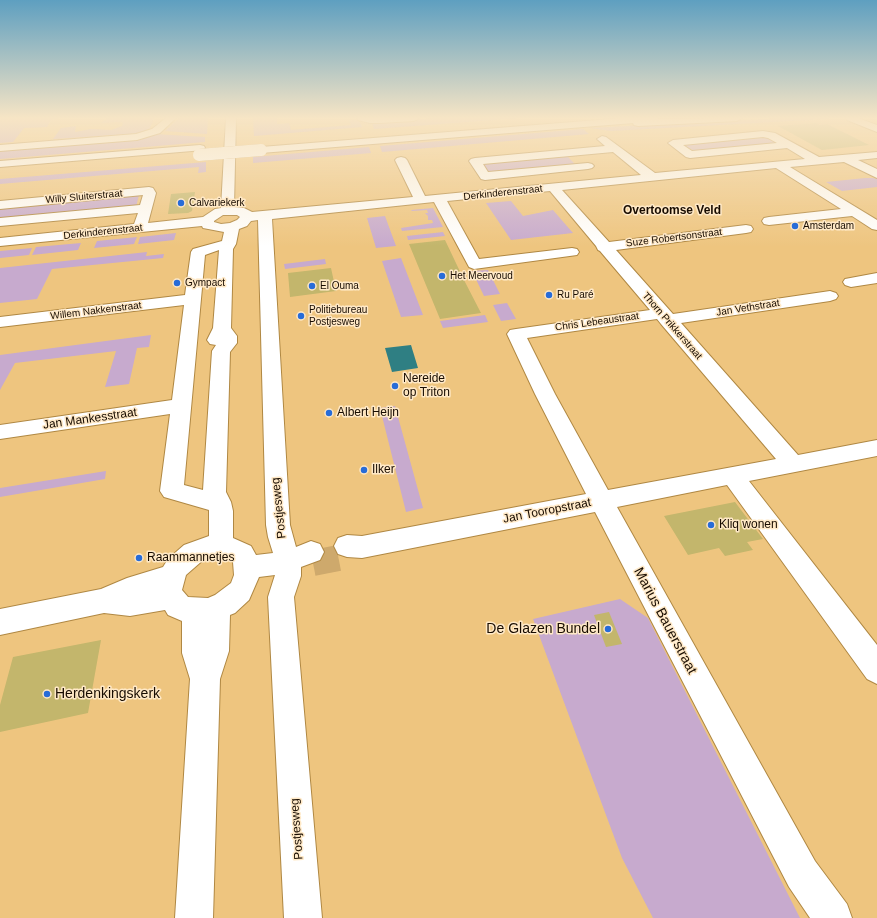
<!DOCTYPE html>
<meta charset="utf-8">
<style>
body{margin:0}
canvas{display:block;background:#eec57f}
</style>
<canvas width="877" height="918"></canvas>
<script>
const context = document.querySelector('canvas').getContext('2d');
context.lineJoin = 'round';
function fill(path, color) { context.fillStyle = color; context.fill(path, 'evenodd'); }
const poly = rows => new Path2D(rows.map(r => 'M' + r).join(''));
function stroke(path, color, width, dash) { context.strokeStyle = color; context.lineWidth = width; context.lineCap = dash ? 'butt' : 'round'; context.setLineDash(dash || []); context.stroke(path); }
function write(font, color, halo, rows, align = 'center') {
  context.font = font + ' Arial,sans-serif'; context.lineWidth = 3; context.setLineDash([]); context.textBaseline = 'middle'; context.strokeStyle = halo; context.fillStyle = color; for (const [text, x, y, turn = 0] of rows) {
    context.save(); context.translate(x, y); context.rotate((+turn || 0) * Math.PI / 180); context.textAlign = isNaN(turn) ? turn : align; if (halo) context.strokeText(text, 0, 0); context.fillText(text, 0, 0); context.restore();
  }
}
fill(poly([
 [0,118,60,118,51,120,47,127,24,128,13,142,0,143],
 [107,118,154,118,149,130,145,133,53,139,61,128,76,126,75,132,91,129,111,130,122,126,123,123,121,122,101,123],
 [179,118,208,118,207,134,165,131],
 [253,118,277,118,277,124,289,123,291,130,351,125,349,120,359,120,362,127,254,136],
 [435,118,521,118,374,129,372,122],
 [780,118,830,118,828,119,611,131,590,128],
 [583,129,589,134,382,152,380,146],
 [154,134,205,137,205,142,0,159,0,151,126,141],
 [762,136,774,139,778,144,695,151,686,147,686,145],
 [369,147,371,153,253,163,253,157],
 [566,155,576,165,486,174,478,164],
 [206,162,206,172,198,173,199,167,0,184,0,179],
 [865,178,873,178,877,179,877,187,842,191,826,182],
 [139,195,136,207,0,219,0,207],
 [511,201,523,216,553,210,573,233,511,240,486,203],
 [433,208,443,227,402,231,401,228,433,223,432,220,428,220,428,216,425,213,428,213,427,210,412,211,411,210],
 [385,216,396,246,376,248,367,218],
 [443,232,445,236,408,240,407,236],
 [176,233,174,240,138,244,140,237],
 [137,237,134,244,94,248,97,241],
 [81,243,78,250,32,255,36,247],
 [32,248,29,255,0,258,0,251],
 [147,252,146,256,164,254,163,258,52,269,37,299,0,303,0,268],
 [401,258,423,315,401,317,382,261],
 [325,259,326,264,285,269,284,264],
 [488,270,500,294,484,296,472,271],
 [507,303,516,319,501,321,493,305],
 [485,315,488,322,443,328,440,321],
 [151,335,149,347,137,348,129,384,105,387,116,351,15,363,0,390,0,355],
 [395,406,423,508,406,512,380,408],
 [106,471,105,479,0,497,0,488],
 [620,599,648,618,800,918,653,918,622,858,533,619]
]), '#c7aace');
fill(poly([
 [411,345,418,368,392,372,385,348]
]), '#2f7f83');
fill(poly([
 [816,123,820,125,827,124,869,145,822,150,778,126],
 [195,192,192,211,188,213,168,214,171,194],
 [445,240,465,282,481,313,440,319,409,244],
 [331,268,336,291,290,297,288,273],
 [735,502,763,539,747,542,753,550,725,556,719,548,688,555,664,516],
 [609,612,622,644,606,647,594,615],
 [101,640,88,713,0,732,0,705,13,657]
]), '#c3b66c');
stroke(poly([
 [313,563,349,556]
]), '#cea96c', 26, [26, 13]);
const minor = poly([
 [166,118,176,118,160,133,137,140,0,151,0,145,136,134,152,129,166,118],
 [226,118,236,118,234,207,244,208,252,212,413,197,395,160,397,158,401,157,405,158,407,160,425,196,641,175,613,152,483,164,488,172,588,163,592,164,594,166,592,168,588,169,485,180,481,179,469,161,471,159,475,158,605,146,597,139,602,136,606,137,655,173,805,159,787,148,690,158,686,157,668,143,673,140,763,131,775,133,819,157,877,152,877,158,858,160,877,169,877,178,844,162,790,167,877,220,877,230,872,229,852,216,769,225,764,224,762,221,764,218,769,217,841,209,776,168,562,190,609,242,746,225,751,226,753,229,751,232,746,233,616,250,673,314,830,291,836,293,838,296,836,299,830,301,681,323,798,455,877,440,877,456,749,481,877,645,877,684,867,679,727,485,617,507,815,861,847,904,852,918,810,918,789,887,595,512,362,558,347,557,338,554,334,546,338,538,347,535,362,536,586,494,535,394,507,334,510,330,516,329,650,310,600,251,598,250,596,246,550,191,447,201,479,259,572,248,577,249,579,252,577,255,474,269,469,267,434,202,272,219,290,525,296,547,311,541,320,544,324,552,320,560,301,567,301,576,294,597,322,918,284,918,268,597,275,575,259,577,249,600,235,613,230,615,229,651,220,679,213,918,175,918,190,679,182,653,182,621,168,615,165,610,130,616,104,613,0,635,0,609,101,589,127,578,163,567,168,559,184,545,209,536,209,510,164,497,160,491,170,414,0,439,0,425,172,400,184,305,0,327,0,317,185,295,191,252,193,249,222,241,224,232,203,228,202,226,0,246,0,238,134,224,138,213,0,226,0,218,140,205,143,195,0,209,0,201,149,187,153,188,156,193,148,223,203,217,215,209,221,208,226,118],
 [763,137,768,138,777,143,692,151,683,145,763,137],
 [223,215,237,215,240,217,237,220,230,223,221,224,214,222,214,221,223,215],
 [258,220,266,525,268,537,273,553,256,555,251,546,233,538,233,511,231,502,226,492,230,352,237,343,237,336,231,328,233,249,236,244,239,229,247,226,251,221,258,220],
 [219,250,213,328,207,340,210,344,216,345,212,351,203,490,184,485,205,255,219,250],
 [657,319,661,324,776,459,608,490,555,394,527,338,657,319],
 [221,556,233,562,234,575,231,583,215,595,208,598,188,597,182,590,186,575,202,561,207,558,221,556],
 [357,118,419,118,414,121,379,123,370,123,358,120,357,118],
 [846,118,858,118,877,125,877,132,847,120,846,118],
 [877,273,877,283,851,287,845,285,843,282,845,279,877,273]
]);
const highway = poly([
 [623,118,659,118,658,119,742,118,737,121,638,126,634,125,633,123,261,153,255,150,261,147,623,118],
 [200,145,204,146,205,148,204,150,0,167,0,161,200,145]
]);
stroke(minor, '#b08843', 2);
stroke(highway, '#b08843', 2);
fill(minor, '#fff');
fill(highway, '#fff');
const highwayBridge = poly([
 [199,155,261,150]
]);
stroke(highwayBridge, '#b08843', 12, []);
stroke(highwayBridge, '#fff', 12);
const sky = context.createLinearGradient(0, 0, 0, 246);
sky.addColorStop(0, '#5e9fc0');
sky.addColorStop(0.48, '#f7e5c5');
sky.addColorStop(1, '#f7e5c500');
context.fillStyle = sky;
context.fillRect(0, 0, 877, 246);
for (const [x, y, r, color] of [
 [181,203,4,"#276cd8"],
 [795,226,4,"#276cd8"],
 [442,276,4,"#276cd8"],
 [177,283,4,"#276cd8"],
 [312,286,4,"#276cd8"],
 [549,295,4,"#276cd8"],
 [301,316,4,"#276cd8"],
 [395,386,4,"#276cd8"],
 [329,413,4,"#276cd8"],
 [364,470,4,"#276cd8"],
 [711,525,4,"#276cd8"],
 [139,558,4,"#276cd8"],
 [608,629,4,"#276cd8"],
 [47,694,4,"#276cd8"]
]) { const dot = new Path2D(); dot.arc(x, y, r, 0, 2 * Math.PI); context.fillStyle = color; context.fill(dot); stroke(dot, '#ffe9c7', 1.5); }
write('10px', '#180c00', '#ffe9c7', [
 ["Derkinderenstraat",503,193,-6],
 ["Willy Sluiterstraat",84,197,-5],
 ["Derkinderenstraat",103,232,-6],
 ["Suze Robertsonstraat",674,238,-7],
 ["Jan Vethstraat",748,308,-9],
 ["Willem Nakkenstraat",96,311,-7],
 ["Chris Lebeaustraat",597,322,-8],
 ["Thorn Prikkerstraat",672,326,49]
]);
write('10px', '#180c00', '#ffe9c7', [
 ["Calvariekerk",189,203],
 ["Amsterdam",803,226],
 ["Het Meervoud",450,276],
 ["Gympact",185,283],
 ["El Ouma",320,286],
 ["Ru Paré",557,295],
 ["Politiebureau",309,310],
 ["Postjesweg",309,322]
], 'left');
write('bold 12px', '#180c00', '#ffe9c7', [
 ["Overtoomse Veld",672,211]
]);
write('12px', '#180c00', '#ffe9c7', [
 ["Nereide",403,379],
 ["op Triton",403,393],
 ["Albert Heijn",337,413],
 ["Ilker",372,470],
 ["Kliq wonen",719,525],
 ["Raammannetjes",147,558]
], 'left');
write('12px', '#180c00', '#ffe9c7', [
 ["Jan Mankesstraat",90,419,-8],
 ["Postjesweg",279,508,-96],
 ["Jan Tooropstraat",547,511,-11],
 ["Postjesweg",297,829,-94]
]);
write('14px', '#180c00', '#ffe9c7', [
 ["Marius Bauerstraat",665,621,62]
]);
write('14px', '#180c00', '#ffe9c7', [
 ["De Glazen Bundel",600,629],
 ["Herdenkingskerk",55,694,"left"]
], 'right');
</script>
